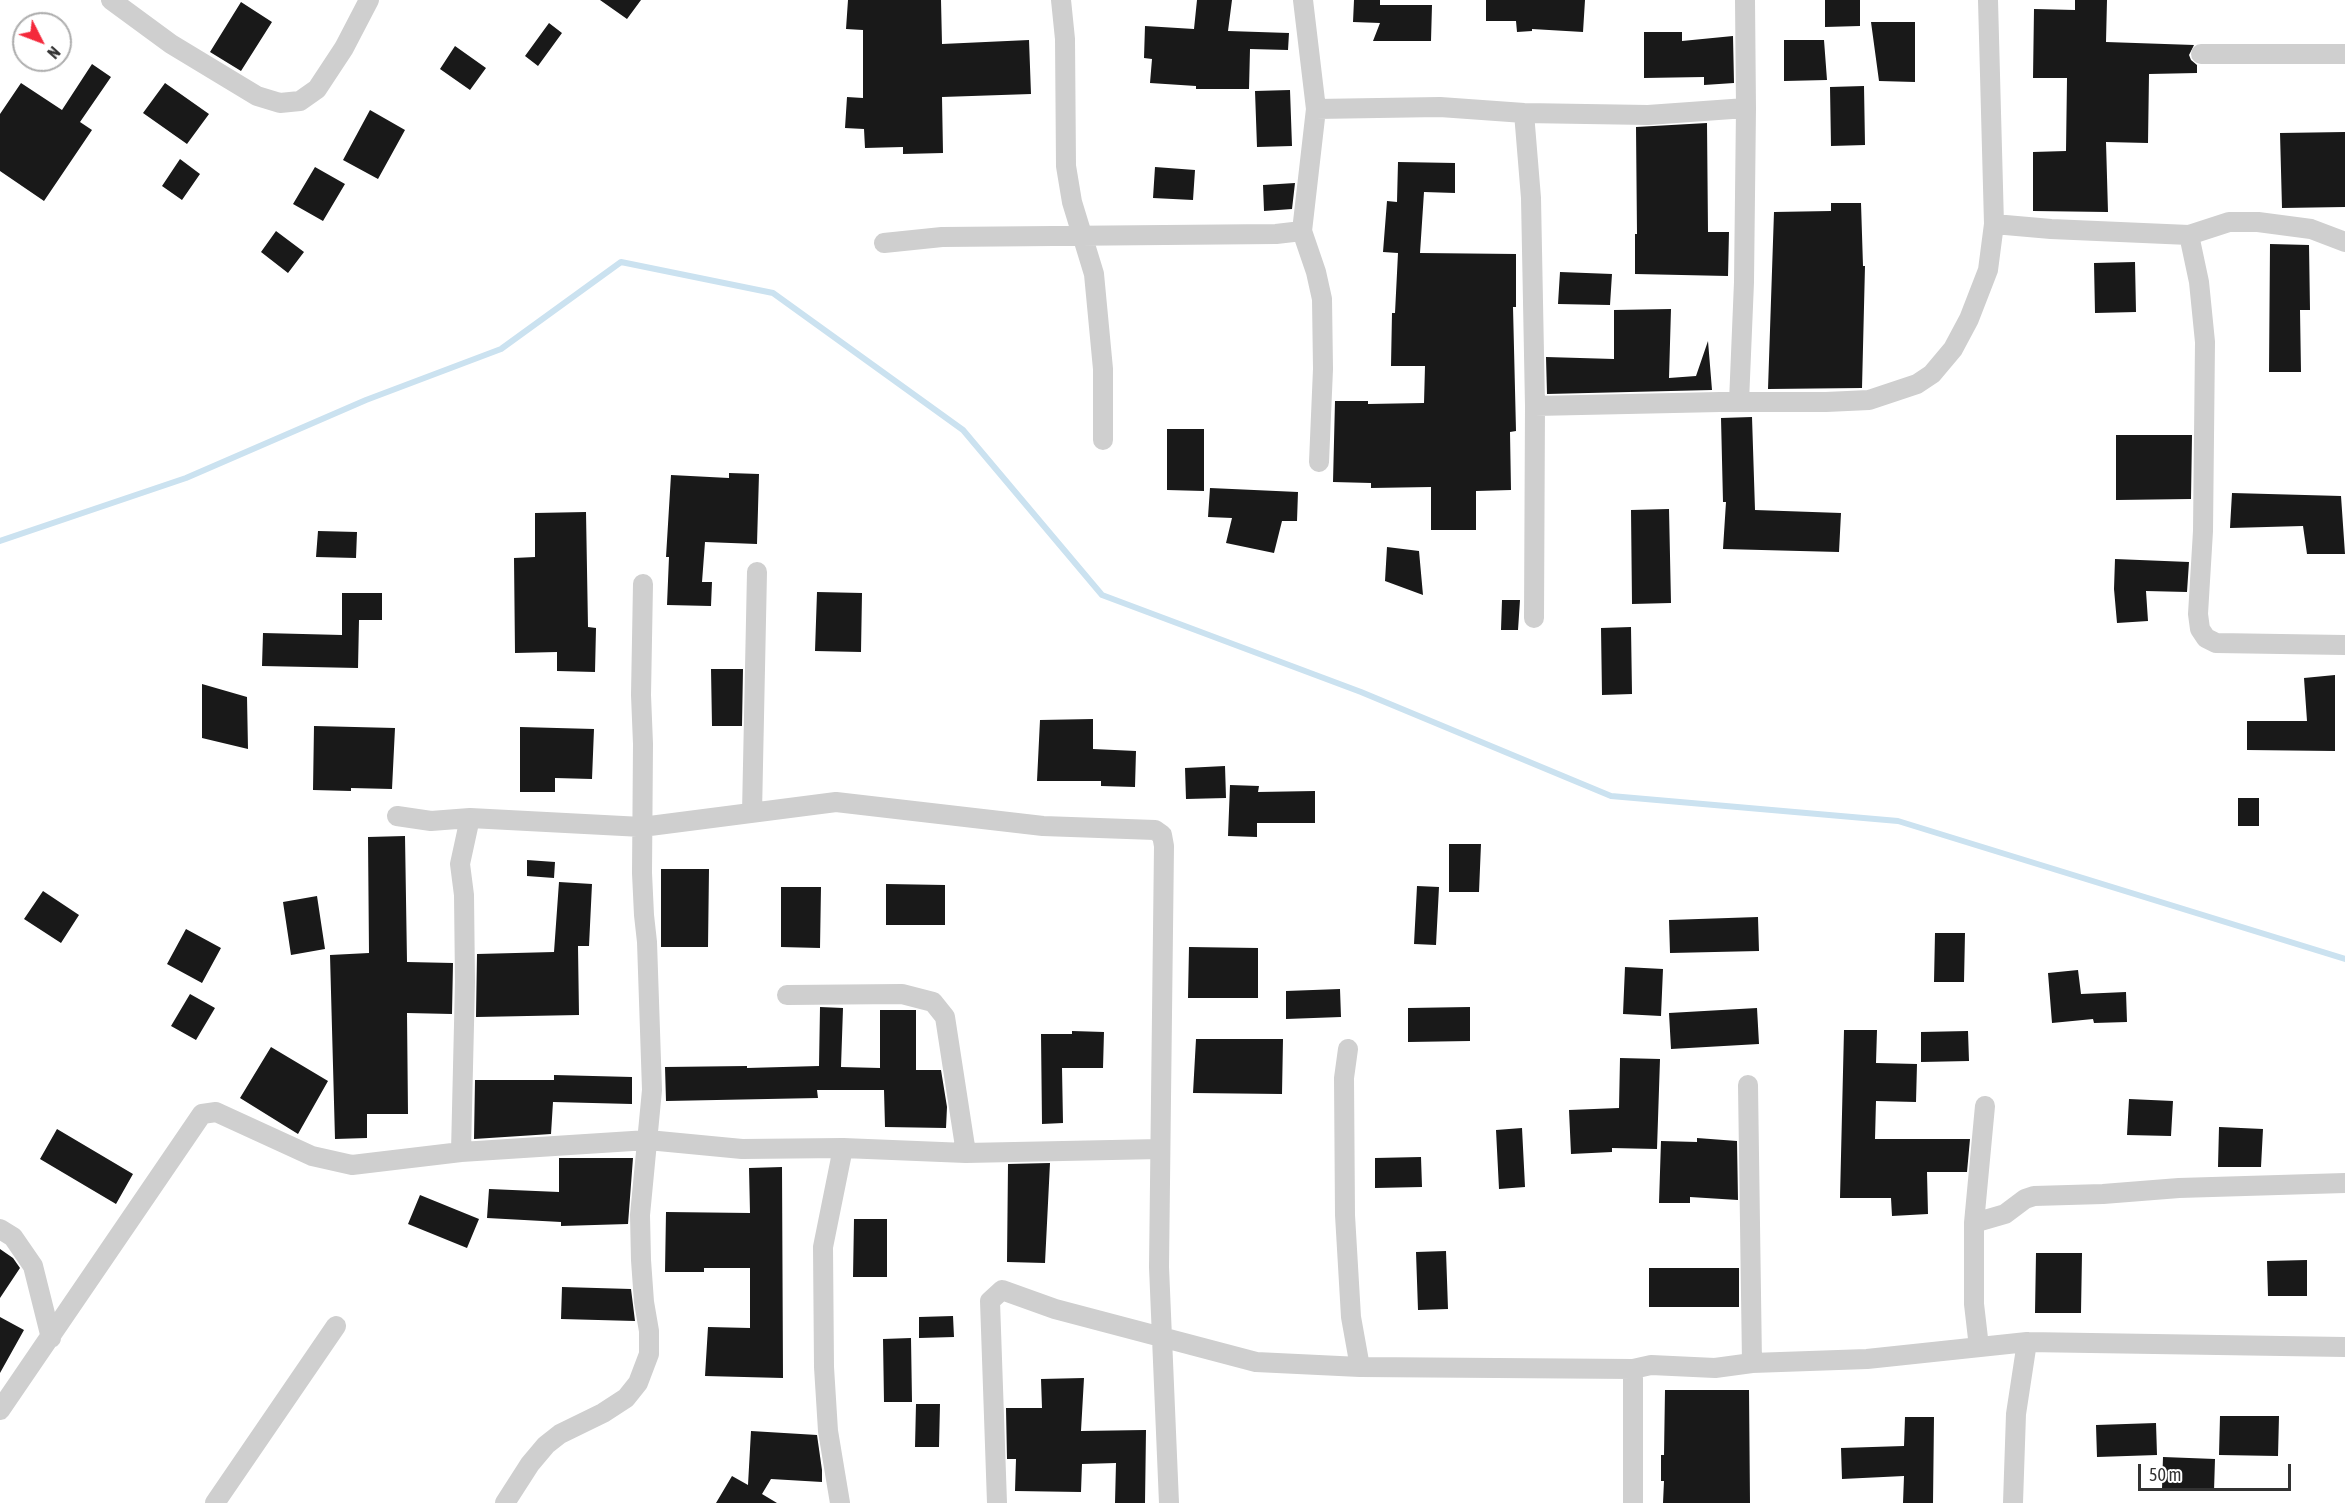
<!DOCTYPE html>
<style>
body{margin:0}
#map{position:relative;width:2345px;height:1503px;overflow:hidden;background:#fff;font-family:"Asap Condensed",sans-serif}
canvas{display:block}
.north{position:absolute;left:12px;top:12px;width:60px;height:60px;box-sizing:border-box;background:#fff;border:2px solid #adadad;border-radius:50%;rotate:132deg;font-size:16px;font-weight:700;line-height:24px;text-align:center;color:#323232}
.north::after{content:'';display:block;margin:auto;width:21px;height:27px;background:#f4293b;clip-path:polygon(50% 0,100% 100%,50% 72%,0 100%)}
.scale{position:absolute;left:2138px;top:1464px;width:153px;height:27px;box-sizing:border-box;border:3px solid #323232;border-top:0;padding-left:8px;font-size:18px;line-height:21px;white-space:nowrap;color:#323232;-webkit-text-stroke:4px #fff;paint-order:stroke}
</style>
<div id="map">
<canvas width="2345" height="1503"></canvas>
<div class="north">N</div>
<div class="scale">50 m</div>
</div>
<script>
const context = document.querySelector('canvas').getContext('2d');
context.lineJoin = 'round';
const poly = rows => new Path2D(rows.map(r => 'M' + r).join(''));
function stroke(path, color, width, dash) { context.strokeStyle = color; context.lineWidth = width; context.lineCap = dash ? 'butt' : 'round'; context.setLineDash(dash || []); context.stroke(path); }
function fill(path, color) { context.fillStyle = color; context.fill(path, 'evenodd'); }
stroke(poly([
 [0,541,186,478,366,400,501,349,621,262,773,293,963,430,1102,595,1361,692,1611,796,1898,821,2345,959]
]), '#cbe2f0', 6);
fill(poly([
 [600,0,641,0,627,19],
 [848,0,941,0,942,44,1029,40,1031,94,942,97,943,153,903,154,903,147,865,148,864,129,845,128,847,97,863,98,863,30,846,29],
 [1197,0,1232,0,1228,31,1289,33,1288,50,1250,49,1249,89,1196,89,1196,86,1150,83,1152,59,1144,58,1145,26,1194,29],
 [1354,0,1380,0,1380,5,1432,5,1431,41,1373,41,1380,23,1353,22],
 [1486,0,1585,0,1583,32,1532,29,1532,31,1517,32,1516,21,1486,21],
 [1825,0,1860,0,1860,26,1825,27],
 [2075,0,2107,0,2106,42,2194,45,2189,55,2191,60,2197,65,2197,73,2149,74,2148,143,2106,142,2108,212,2033,211,2033,152,2066,151,2067,78,2033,78,2034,9,2075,10],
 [241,2,272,22,241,71,210,52],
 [1871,22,1915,22,1915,82,1879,81],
 [549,23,562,33,538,66,525,56],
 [1644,32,1682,32,1682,41,1733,36,1734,83,1704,85,1704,77,1644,78],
 [1784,40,1824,40,1827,80,1784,81],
 [455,46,486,68,470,90,440,69],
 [92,64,111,77,80,122,92,130,44,201,0,171,0,114,21,83,62,110],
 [165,83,209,114,187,144,143,113],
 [1864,86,1865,145,1831,146,1830,87],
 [1290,90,1292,146,1257,147,1255,91],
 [370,110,405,130,378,179,343,160],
 [1707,123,1708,232,1729,232,1728,276,1635,274,1635,234,1637,234,1636,127],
 [2345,132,2345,207,2282,208,2280,133],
 [180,159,200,174,182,200,162,186],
 [1398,162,1455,163,1455,193,1424,192,1420,253,1516,254,1516,307,1513,307,1516,431,1510,432,1511,490,1476,491,1476,530,1431,530,1431,487,1371,488,1371,483,1333,482,1335,401,1368,401,1368,404,1424,403,1425,366,1391,366,1392,313,1395,313,1398,253,1383,252,1387,201,1397,202],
 [315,167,345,184,323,221,293,204],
 [1155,167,1195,170,1193,200,1153,198],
 [1295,183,1292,209,1264,211,1263,185],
 [1831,203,1861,203,1863,266,1865,266,1862,388,1768,389,1774,212,1831,211],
 [276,231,304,252,288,273,261,252],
 [2270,244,2309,245,2310,310,2300,310,2301,372,2269,372],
 [2135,262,2136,312,2095,313,2094,263],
 [1560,272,1612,274,1610,305,1558,304],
 [1671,309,1669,378,1696,376,1708,341,1712,390,1547,394,1546,357,1614,359,1614,310],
 [1752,417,1755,510,1841,513,1839,552,1723,549,1726,502,1723,502,1721,418],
 [1167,429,1204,429,1204,491,1167,490],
 [2116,435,2192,435,2191,499,2116,500],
 [729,473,759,474,757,544,705,542,702,582,712,582,711,606,667,605,669,557,666,557,671,475,729,478],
 [1210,488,1298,492,1297,521,1282,521,1274,553,1226,543,1232,518,1208,517],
 [2232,493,2341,496,2345,554,2307,554,2303,526,2230,528],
 [1669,509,1671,603,1632,604,1631,510],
 [586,512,588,627,596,628,595,672,557,671,557,652,515,653,514,558,535,557,535,513],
 [318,531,357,532,356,558,316,557],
 [1387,547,1419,551,1423,595,1385,581],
 [2115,559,2189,562,2187,592,2146,591,2148,621,2117,623,2114,589],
 [817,592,862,593,861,652,815,651],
 [342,593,382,593,382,620,359,620,358,668,262,666,263,633,342,635],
 [1502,600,1520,600,1518,630,1501,630],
 [1631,627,1632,694,1602,695,1601,628],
 [711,669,743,669,742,726,712,726],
 [2335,675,2335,751,2247,750,2247,721,2307,721,2304,678],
 [202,684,247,697,248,749,202,738],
 [1093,719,1093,749,1136,751,1135,787,1101,786,1101,781,1037,781,1040,720],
 [314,726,395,728,392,789,351,788,351,791,313,790],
 [520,727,594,729,592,779,555,778,555,792,520,792],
 [1225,766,1226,798,1186,799,1185,768],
 [1230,785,1259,786,1258,792,1315,791,1315,823,1257,823,1257,837,1228,836],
 [2238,798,2259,798,2259,826,2238,826],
 [405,836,407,962,453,963,452,1014,407,1013,408,1114,367,1114,367,1138,335,1139,330,955,369,953,368,837],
 [1449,844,1481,844,1479,892,1449,892],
 [527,860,555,862,554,878,527,876],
 [661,869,709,869,708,947,661,947],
 [559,882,592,884,589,946,578,946,579,1015,476,1017,477,954,554,952],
 [886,884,945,885,945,925,886,925],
 [1417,886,1439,887,1436,945,1414,944],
 [781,887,821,887,820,948,781,947],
 [43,891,79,915,61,943,24,919],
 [317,896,325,949,291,955,283,902],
 [1758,917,1759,951,1670,953,1669,920],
 [186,929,221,948,202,983,167,964],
 [1935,933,1965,933,1964,982,1934,982],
 [1189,947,1258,948,1258,998,1188,998],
 [1625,967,1663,969,1661,1016,1623,1014],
 [2078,970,2081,994,2126,992,2127,1022,2094,1023,2093,1019,2052,1023,2048,973],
 [1340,989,1341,1017,1286,1019,1286,991],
 [190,994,215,1008,196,1040,171,1026],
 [820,1007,843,1008,841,1067,880,1068,880,1010,916,1010,916,1070,941,1070,947,1107,946,1128,885,1127,884,1090,817,1090,818,1098,666,1101,665,1067,747,1066,747,1068,819,1066],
 [1470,1007,1470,1041,1408,1042,1408,1008],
 [1757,1008,1759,1044,1671,1049,1669,1013],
 [1844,1030,1877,1030,1876,1063,1917,1064,1916,1102,1876,1101,1875,1139,1970,1139,1967,1172,1927,1172,1928,1214,1892,1216,1891,1198,1840,1198],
 [1072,1031,1104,1032,1103,1068,1062,1068,1063,1123,1042,1124,1041,1034,1072,1034],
 [1968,1031,1969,1061,1921,1062,1921,1032],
 [1196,1039,1283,1039,1282,1094,1193,1093],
 [271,1047,328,1081,298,1134,240,1098],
 [1620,1058,1660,1059,1657,1149,1612,1148,1612,1152,1571,1154,1569,1110,1619,1108],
 [554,1075,632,1077,632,1104,553,1102,551,1134,474,1139,475,1080,554,1080],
 [2129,1099,2173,1101,2171,1136,2127,1135],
 [2219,1127,2263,1129,2261,1167,2218,1167],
 [1522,1128,1525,1187,1499,1189,1496,1130],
 [57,1129,133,1174,116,1204,40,1159],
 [1697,1138,1737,1141,1738,1200,1690,1197,1690,1203,1659,1203,1661,1141,1697,1142],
 [1421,1157,1422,1187,1375,1188,1375,1158],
 [559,1158,633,1158,628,1224,561,1226,561,1222,487,1218,489,1189,559,1192],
 [1050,1163,1045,1263,1007,1262,1008,1164],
 [782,1167,783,1378,705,1376,708,1327,750,1328,750,1268,704,1268,704,1272,665,1272,666,1212,750,1213,749,1168],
 [420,1195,479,1219,467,1248,408,1224],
 [854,1219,887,1219,887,1277,853,1277],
 [0,1249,13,1258,20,1268,0,1298],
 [1446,1251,1448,1309,1418,1310,1416,1252],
 [2036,1253,2082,1253,2081,1313,2035,1313],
 [2307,1260,2307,1296,2268,1296,2267,1261],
 [1649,1268,1739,1268,1739,1307,1649,1307],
 [562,1287,631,1289,635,1321,561,1319],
 [953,1316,954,1337,919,1338,919,1317],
 [0,1317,24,1330,0,1373],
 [911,1338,912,1402,884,1402,883,1339],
 [1084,1378,1081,1431,1146,1430,1145,1503,1115,1503,1116,1463,1082,1464,1081,1492,1015,1491,1016,1459,1007,1459,1006,1408,1042,1408,1041,1379],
 [1665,1390,1749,1390,1750,1503,1663,1503,1664,1481,1661,1481,1661,1455,1664,1455],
 [916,1404,940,1404,939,1447,915,1447],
 [2220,1416,2279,1416,2278,1456,2219,1455],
 [1905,1417,1934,1417,1933,1503,1903,1503,1904,1476,1842,1479,1841,1448,1904,1446],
 [2156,1423,2157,1455,2097,1457,2096,1425],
 [751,1431,817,1435,822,1470,822,1482,771,1479,762,1494,777,1503,716,1503,732,1476,748,1485],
 [2163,1457,2215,1459,2214,1491,2162,1489]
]), '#191919');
stroke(poly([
 [111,0,171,44,257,96,280,103,300,101,317,89,344,48,369,0],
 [1061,0,1065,39,1066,166,1072,202,1094,274,1103,369,1103,440],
 [1303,0,1316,109,1302,231,1316,272,1322,299,1323,369,1319,462],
 [2201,54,2345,54],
 [1316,109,1440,107,1524,113,1648,115,1746,108],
 [1524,113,1531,198,1535,406,1534,618],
 [1994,224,2051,229,2189,235,2229,222,2258,222,2311,229,2345,242],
 [2189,235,2199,282,2205,342,2203,531,2198,614,2200,629,2206,638,2216,643,2345,645],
 [884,243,942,237,1276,234,1302,231],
 [1739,402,1744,282,1746,108,1745,0],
 [1535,406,1720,402,1826,402,1869,400,1917,384,1932,374,1953,349,1969,319,1988,270,1994,224,1988,0],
 [752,813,757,572],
 [397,816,431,821,470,818,642,827,836,802,1043,826,1155,830,1162,835,1164,846,1159,1267,1169,1503],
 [787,995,902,994,933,1002,945,1017,966,1153],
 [1348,1049,1344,1078,1345,1215,1351,1317,1360,1367],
 [1748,1085,1752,1363],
 [461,1152,465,982,464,895,460,864,470,818],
 [1974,1223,2005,1214,2025,1199,2034,1196,2103,1194,2179,1188,2345,1183],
 [0,1229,13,1237,33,1266,51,1338],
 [1979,1347,1974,1304,1974,1223,1985,1106],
 [1633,1369,1633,1503],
 [0,1410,202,1114,216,1112,312,1156,352,1165,461,1152,648,1140,742,1149,843,1148,966,1153,1160,1149],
 [215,1503,336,1326],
 [505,1503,530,1464,546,1445,560,1434,603,1413,626,1398,638,1383,649,1354,649,1331,644,1302,641,1260,640,1215,652,1090,647,942,644,915,642,873,643,744,641,695,643,584],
 [840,1503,828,1431,824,1367,823,1247,843,1148],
 [997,1503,990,1301,1002,1290,1055,1309,1256,1362,1360,1367,1633,1369,1651,1365,1715,1368,1752,1363,1867,1359,2027,1342,2345,1347],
 [2013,1503,2016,1414,2027,1342]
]), '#cfcfcf', 20);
</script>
